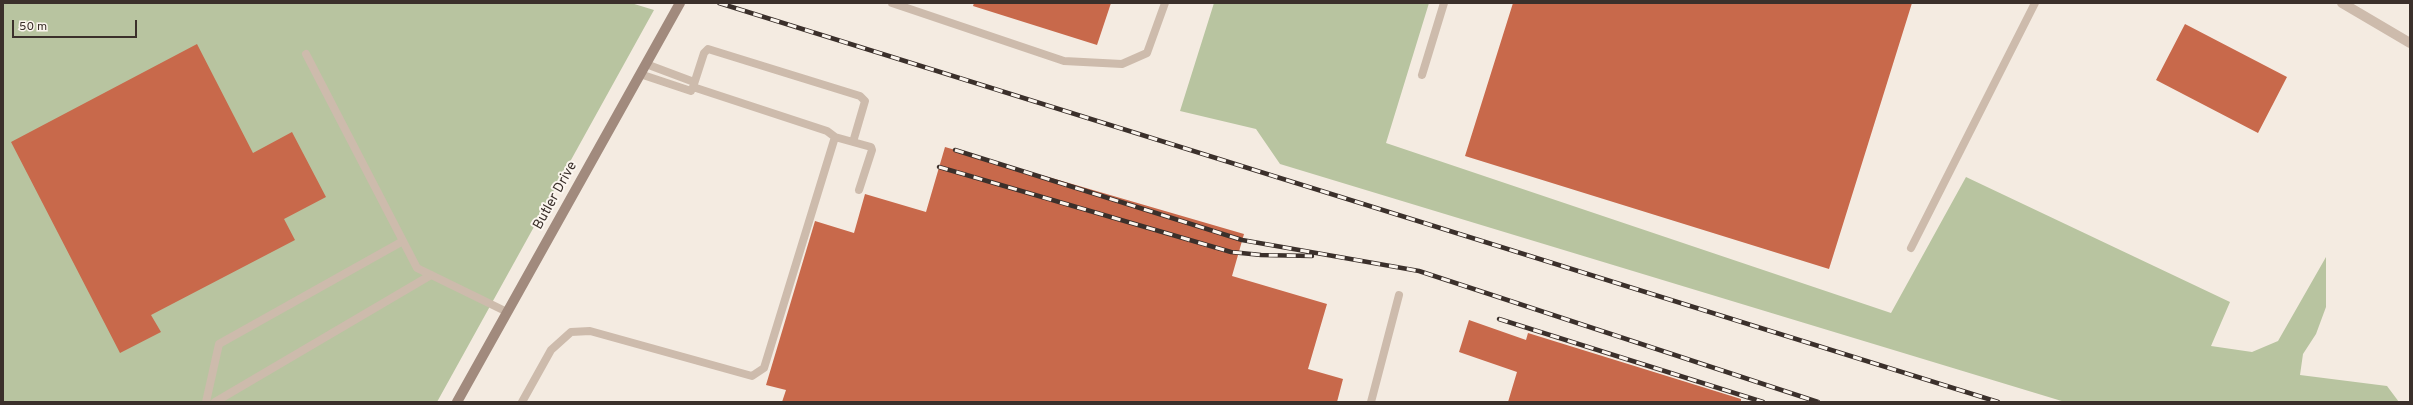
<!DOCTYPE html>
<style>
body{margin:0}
#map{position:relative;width:2413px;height:405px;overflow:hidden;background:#f4ebe1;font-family:Overpass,sans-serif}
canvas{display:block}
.frame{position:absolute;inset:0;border:4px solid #3b302b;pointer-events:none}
.scale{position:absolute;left:12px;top:20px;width:125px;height:18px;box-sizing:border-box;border:2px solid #3b302b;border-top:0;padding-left:5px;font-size:12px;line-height:14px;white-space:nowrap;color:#3b302b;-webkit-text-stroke:3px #fbf5ee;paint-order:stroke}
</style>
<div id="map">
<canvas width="2413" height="405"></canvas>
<div class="frame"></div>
<div class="scale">50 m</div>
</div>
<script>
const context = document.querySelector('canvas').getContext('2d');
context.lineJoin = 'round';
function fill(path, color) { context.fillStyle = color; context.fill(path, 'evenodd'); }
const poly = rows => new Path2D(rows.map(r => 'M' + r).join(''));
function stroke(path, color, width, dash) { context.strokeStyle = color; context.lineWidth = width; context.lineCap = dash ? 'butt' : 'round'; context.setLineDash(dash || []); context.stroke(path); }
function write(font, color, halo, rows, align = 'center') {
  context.font = font + ' Overpass,sans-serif'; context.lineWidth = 4; context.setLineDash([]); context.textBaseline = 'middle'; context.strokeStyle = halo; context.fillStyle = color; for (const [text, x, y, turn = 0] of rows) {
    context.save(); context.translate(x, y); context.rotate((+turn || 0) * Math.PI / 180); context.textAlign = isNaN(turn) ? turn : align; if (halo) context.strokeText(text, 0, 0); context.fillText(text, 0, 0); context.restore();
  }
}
fill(poly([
 [3,3,631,3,654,10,437,402,3,402],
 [1214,3,1429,3,1386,143,1891,313,1966,177,2230,302,2211,346,2252,352,2278,341,2326,257,2326,307,2316,334,2303,354,2300,375,2387,386,2399,402,2065,402,1280,164,1256,129,1180,111]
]), '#b8c4a0');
fill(poly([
 [974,3,1111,3,1097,45,973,6],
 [1513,3,1912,3,1829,269,1465,156],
 [2185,24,2287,77,2258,133,2156,80],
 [197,44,253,153,292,132,326,197,284,219,295,240,151,315,161,332,120,353,11,142],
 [945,147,1244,234,1232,276,1327,304,1308,369,1343,379,1337,402,782,402,786,390,766,385,815,221,854,233,865,194,926,212],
 [1469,320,1526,340,1528,333,1741,399,1741,402,1508,402,1517,372,1459,352]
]), '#c8694b');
stroke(poly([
 [892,3,1064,61,1122,64,1147,53,1165,3],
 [306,54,417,268,507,312],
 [646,64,694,82],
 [640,74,691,91],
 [1422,75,1444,3],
 [835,137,871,147,872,150,859,190],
 [1911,248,2035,3],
 [206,402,219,344,403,241],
 [215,402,431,275],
 [522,402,551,350,571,332,590,331,752,376,764,368,835,137,827,131,693,87,704,53,708,49,860,96,865,101,853,142],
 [1371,402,1399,295]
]), '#cdbbac', 8);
stroke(poly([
 [2342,3,2410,43]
]), '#cdbbac', 10);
stroke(poly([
 [457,402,680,3]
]), '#a18a7d', 10);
const rail = poly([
 [719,3,1998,402],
 [955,150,1242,240,1419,271,1818,402],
 [939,167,1231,252,1261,255,1312,256],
 [1499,319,1763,402]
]);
stroke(rail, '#3b302b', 4.5);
stroke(rail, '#fbf5ee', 3, [9]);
write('14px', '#3b302b', '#fbf5ee', [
 ["Butler Drive",556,196,-61]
]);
</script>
